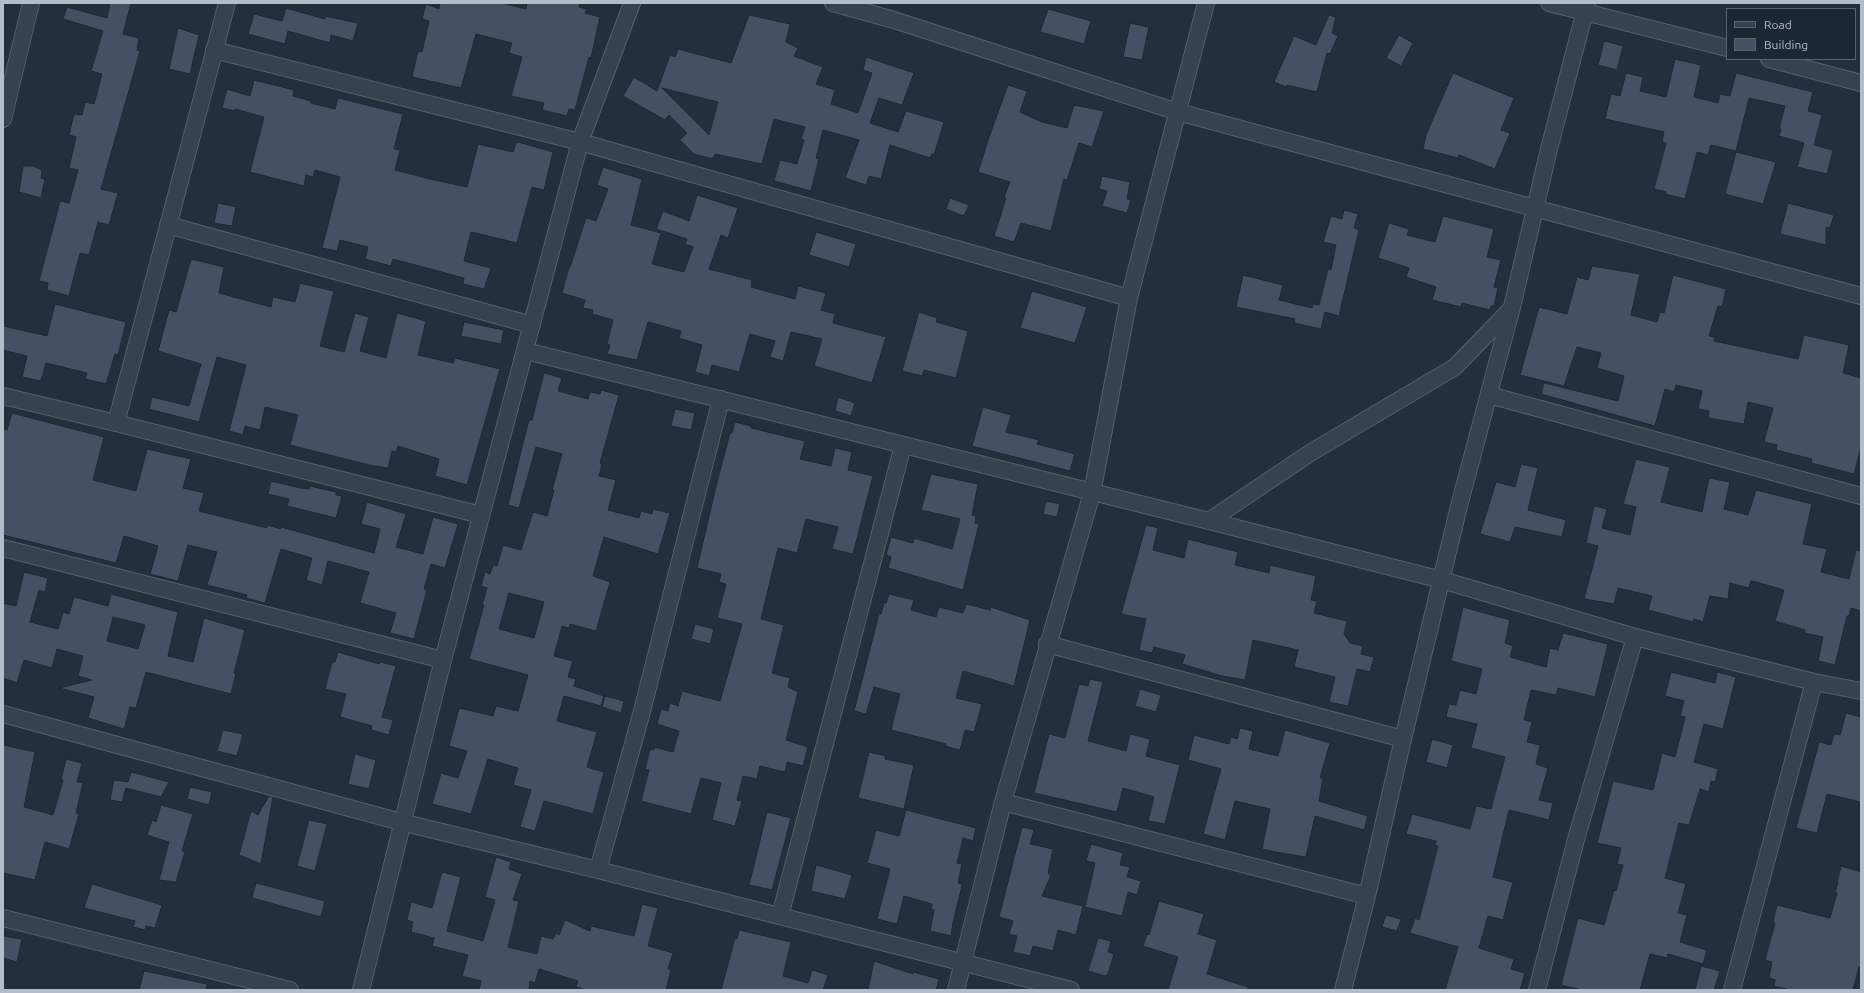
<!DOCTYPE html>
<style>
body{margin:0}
#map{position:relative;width:1864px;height:993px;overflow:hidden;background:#242f3e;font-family:Ubuntu,sans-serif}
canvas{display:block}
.frame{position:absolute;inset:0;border:4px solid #b4bcc9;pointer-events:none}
.legend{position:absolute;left:1726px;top:8px;width:130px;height:52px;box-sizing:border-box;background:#1d2633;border:1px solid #59626f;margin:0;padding:5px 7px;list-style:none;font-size:12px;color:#b4bcc9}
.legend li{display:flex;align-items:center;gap:8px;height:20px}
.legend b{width:20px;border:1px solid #59626f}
</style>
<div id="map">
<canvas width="1864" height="993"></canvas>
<div class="frame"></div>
<ul class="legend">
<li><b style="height:5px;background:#38414e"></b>Road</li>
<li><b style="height:11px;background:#455162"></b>Building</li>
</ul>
</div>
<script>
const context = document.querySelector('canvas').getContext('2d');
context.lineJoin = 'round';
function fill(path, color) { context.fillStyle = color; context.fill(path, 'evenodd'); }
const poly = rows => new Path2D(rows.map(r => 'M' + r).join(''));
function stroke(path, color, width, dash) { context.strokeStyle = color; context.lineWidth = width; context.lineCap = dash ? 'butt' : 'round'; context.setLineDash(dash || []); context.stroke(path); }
const building = poly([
 [110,3,131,3,123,34,139,38,137,50,140,51,101,189,118,193,109,225,98,222,89,255,80,253,69,296,47,290,48,283,39,281,60,201,69,203,78,170,69,168,76,137,69,135,74,114,82,115,85,102,94,104,102,74,91,71,103,31,63,19,67,7,107,18,110,3],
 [440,3,502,3,526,9,527,3,580,3,579,7,587,9,585,13,600,17,591,58,589,57,575,110,569,109,567,116,542,110,544,103,511,96,522,57,509,53,512,43,476,34,461,88,412,77,418,51,422,52,429,21,422,19,426,4,439,9,440,3],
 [286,8,325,19,325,16,358,23,353,41,331,35,330,43,288,31,285,44,248,34,254,14,282,21,286,8],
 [1048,9,1091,21,1084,44,1040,32,1048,9],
 [749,15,790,24,786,42,798,48,794,56,823,67,816,84,835,90,831,104,858,113,872,73,863,70,866,57,914,73,902,105,879,98,870,123,898,132,906,111,944,122,934,155,932,154,930,158,890,145,881,179,869,176,866,185,845,178,859,140,823,130,816,158,819,159,811,191,774,181,780,160,797,164,804,140,801,139,805,127,774,119,762,164,715,154,713,159,694,154,680,140,687,133,669,115,665,120,623,96,634,77,657,91,670,55,675,57,678,49,731,63,749,15],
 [662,88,718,102,709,135,662,88],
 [1329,15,1336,17,1332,33,1338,36,1330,54,1327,53,1317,92,1287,85,1286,87,1274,82,1294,36,1316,45,1329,15],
 [1130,23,1149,27,1142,60,1123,57,1130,23],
 [178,28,199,35,190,74,169,69,178,28],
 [1399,35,1413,43,1401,66,1386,58,1399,35],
 [1604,41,1623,46,1617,70,1598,65,1604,41],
 [1675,59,1701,65,1694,97,1718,103,1720,94,1730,96,1736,73,1813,92,1808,111,1822,115,1814,145,1833,150,1827,174,1797,167,1804,143,1779,136,1781,129,1779,129,1785,106,1749,98,1736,151,1711,145,1708,155,1697,152,1685,199,1665,194,1666,192,1654,189,1666,143,1662,142,1664,132,1605,119,1611,94,1620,96,1626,73,1643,77,1640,91,1666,97,1675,59],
 [1453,73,1514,98,1501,130,1510,133,1495,169,1459,155,1458,158,1423,149,1426,135,1453,73],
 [254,80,294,90,293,96,311,101,311,103,335,109,338,98,403,114,394,149,400,150,395,170,430,179,467,187,478,144,513,152,516,143,518,142,553,152,544,190,532,187,517,243,471,232,464,261,491,268,484,289,463,284,464,278,393,259,391,266,365,259,368,247,340,240,337,251,322,248,340,177,315,170,313,177,306,175,304,186,250,172,264,117,235,109,235,111,222,108,227,89,250,96,254,80],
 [1008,85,1027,91,1020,112,1042,122,1067,128,1074,105,1104,111,1092,147,1079,143,1067,180,1064,179,1051,231,1021,223,1014,242,994,236,1006,198,1004,197,1010,182,978,172,989,137,1008,85],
 [1736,152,1776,162,1763,204,1725,194,1736,152],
 [23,166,33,166,42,170,41,178,45,179,41,198,19,192,23,166],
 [603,167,642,179,631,225,661,233,652,264,684,272,693,247,685,244,687,239,656,229,663,211,689,221,697,195,738,208,728,238,721,235,709,269,752,280,751,287,795,299,798,286,826,293,821,310,835,314,833,323,886,337,872,383,814,366,822,339,791,332,783,361,770,357,775,341,750,334,739,372,712,365,709,376,695,372,702,345,679,338,681,331,648,322,637,360,607,354,610,345,607,344,613,320,592,314,593,310,583,308,585,300,562,293,569,267,570,267,586,218,596,221,608,189,597,185,603,167],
 [1102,176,1130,182,1127,199,1131,200,1127,213,1102,206,1107,191,1099,189,1102,176],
 [950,198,969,205,964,216,946,209,950,198],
 [218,203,236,207,232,226,214,223,218,203],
 [1788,203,1834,215,1830,228,1826,227,1826,245,1780,234,1788,203],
 [1344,210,1358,214,1354,228,1359,230,1339,316,1325,312,1321,329,1294,323,1295,319,1236,307,1243,275,1283,285,1279,300,1312,308,1313,304,1319,305,1328,269,1331,270,1336,245,1323,242,1331,216,1342,219,1344,210],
 [1443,216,1494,229,1487,257,1501,260,1494,287,1498,288,1494,306,1491,306,1490,310,1462,303,1461,307,1432,300,1436,287,1406,277,1409,268,1378,258,1389,223,1409,229,1407,235,1435,242,1443,216],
 [816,232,856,244,849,267,809,255,816,232],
 [191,259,224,267,219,293,271,307,273,297,295,302,300,283,334,291,320,346,344,352,355,313,369,317,360,351,386,358,397,313,426,321,418,355,453,363,455,358,500,369,467,485,435,476,439,459,398,446,396,452,392,451,388,468,369,465,290,445,298,415,265,407,260,430,245,426,243,435,229,431,246,365,217,357,199,422,149,409,152,397,189,406,201,364,158,351,169,310,176,312,191,259],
 [1592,266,1640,274,1631,315,1657,322,1660,312,1664,313,1673,275,1726,289,1722,307,1718,306,1709,336,1715,337,1714,341,1798,359,1804,335,1849,345,1843,373,1861,378,1861,447,1854,474,1811,463,1812,459,1776,450,1777,445,1764,442,1773,408,1748,402,1744,424,1708,418,1709,411,1698,409,1702,391,1676,385,1674,392,1665,389,1655,426,1541,394,1544,383,1618,401,1624,376,1597,368,1601,353,1577,347,1564,386,1520,375,1539,307,1567,314,1577,277,1588,280,1592,266],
 [1032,291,1087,307,1075,343,1020,328,1032,291],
 [55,304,126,322,118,355,115,354,106,384,85,379,87,373,46,363,41,381,22,377,27,356,3,350,3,326,47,336,55,304],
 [919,312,937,318,936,322,968,331,956,378,924,370,922,376,902,371,919,312],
 [464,322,504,330,501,344,461,336,464,322],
 [544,373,562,378,558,391,588,399,590,392,600,394,601,390,619,395,600,463,602,464,599,476,616,480,608,510,639,518,641,511,652,514,653,509,670,513,658,554,604,537,593,576,610,582,596,631,570,624,569,628,562,626,554,656,573,661,568,677,576,679,574,686,604,696,601,706,564,696,557,721,597,732,587,767,604,772,593,814,544,801,535,831,520,827,531,790,513,785,518,768,488,759,471,814,432,804,441,773,458,778,467,751,449,746,459,708,493,716,496,706,518,711,528,675,469,659,484,605,482,605,487,588,481,586,485,572,490,574,493,565,497,566,503,545,521,550,533,512,547,516,554,490,552,490,562,454,536,447,519,508,508,505,523,443,529,420,532,420,544,373],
 [509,593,544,602,534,638,499,629,509,593],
 [838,397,855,403,851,416,835,411,838,397],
 [983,407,1011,415,1006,432,1039,440,1037,444,1075,454,1070,471,972,446,983,407],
 [675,409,695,413,691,430,671,426,675,409],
 [12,413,104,437,93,480,136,491,147,449,191,459,183,488,204,493,199,511,267,528,267,525,281,529,281,527,374,553,380,529,361,524,367,502,406,514,396,547,423,554,433,517,458,524,445,568,431,564,424,589,427,590,414,639,390,633,396,613,360,603,369,572,328,561,322,585,306,580,312,558,281,549,265,603,246,598,247,595,207,585,217,552,188,545,178,581,150,574,158,546,124,536,116,563,3,535,3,429,7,430,12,413],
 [735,422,751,426,751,428,805,441,800,459,831,466,835,448,852,452,848,470,873,476,853,554,832,549,838,527,806,519,797,553,778,548,761,619,784,625,772,673,790,678,788,687,798,692,786,740,808,747,803,766,787,762,785,772,760,766,757,779,743,776,737,800,742,801,735,826,712,820,721,783,701,778,691,814,641,801,649,770,645,769,650,749,654,750,654,747,673,752,679,731,657,724,661,709,668,711,670,703,678,706,682,691,720,701,742,624,717,618,726,584,719,582,721,574,697,568,717,482,730,433,732,433,735,422],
 [1636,459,1670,467,1661,502,1682,507,1702,512,1709,478,1730,482,1724,509,1748,515,1756,490,1812,504,1803,544,1827,549,1821,572,1849,579,1856,550,1861,551,1861,611,1851,608,1849,616,1847,616,1835,665,1818,661,1823,637,1805,633,1805,630,1775,621,1784,590,1753,581,1751,581,1749,588,1730,583,1728,599,1710,596,1703,622,1694,619,1693,622,1648,610,1652,596,1618,588,1614,604,1584,599,1598,546,1586,543,1594,506,1607,509,1602,528,1630,535,1636,507,1623,504,1636,459],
 [1521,464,1538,468,1528,510,1566,520,1562,537,1515,527,1510,542,1480,534,1496,482,1515,487,1521,464],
 [931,474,978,484,972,515,976,516,975,523,979,524,963,590,888,568,891,557,886,555,891,537,913,543,914,538,952,549,960,519,921,510,931,474],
 [271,481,300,488,309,489,310,486,336,492,336,495,342,496,336,518,287,506,289,499,268,494,271,481],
 [1046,501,1060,504,1057,517,1043,514,1046,501],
 [1146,525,1158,528,1153,550,1184,558,1188,539,1238,552,1235,565,1269,573,1270,565,1316,576,1311,600,1317,601,1314,613,1347,621,1344,634,1350,643,1363,646,1361,654,1374,657,1370,672,1357,669,1348,706,1329,702,1335,677,1294,667,1298,650,1253,640,1245,680,1222,676,1182,664,1185,655,1154,647,1152,653,1139,650,1146,619,1121,614,1146,525],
 [24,572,48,578,45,592,39,590,30,622,58,629,63,612,69,614,74,597,108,606,111,594,178,612,168,656,193,662,204,618,245,630,234,673,236,673,231,694,146,672,136,708,130,707,124,729,88,718,94,697,59,688,92,680,78,676,83,656,57,649,52,668,24,660,17,683,3,678,3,603,16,606,24,572],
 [113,617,145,625,138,649,107,641,113,617],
 [889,594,914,600,911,610,936,617,939,607,963,613,966,604,990,610,991,607,1030,620,1014,686,963,671,956,698,982,704,974,732,965,730,960,750,945,746,946,744,891,730,900,694,874,687,866,714,854,711,879,614,881,614,884,603,886,603,889,594],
 [1463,607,1510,620,1505,643,1513,646,1510,657,1546,667,1550,648,1558,650,1563,633,1608,644,1595,697,1558,688,1556,695,1531,690,1524,720,1532,722,1527,742,1540,745,1536,764,1548,768,1539,800,1553,803,1549,820,1509,810,1493,877,1513,882,1503,920,1488,916,1479,948,1514,959,1511,969,1525,973,1520,990,1445,990,1458,947,1410,933,1415,918,1419,920,1438,846,1435,845,1436,841,1406,834,1412,814,1470,829,1476,806,1491,809,1505,757,1471,748,1477,724,1446,717,1449,704,1456,705,1460,690,1476,694,1482,669,1451,661,1463,607],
 [695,624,714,629,710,644,691,639,695,624],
 [338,652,379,664,380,662,396,666,382,717,393,720,389,735,371,730,372,726,340,717,346,694,325,689,332,662,335,662,338,652],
 [1671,672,1715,683,1717,672,1736,677,1723,729,1704,724,1694,762,1718,769,1715,782,1711,781,1709,792,1700,789,1689,825,1679,823,1665,878,1686,884,1678,913,1687,915,1680,942,1707,950,1703,964,1668,954,1667,958,1650,954,1640,990,1582,990,1561,985,1578,918,1604,925,1614,890,1616,891,1623,865,1617,864,1621,848,1597,843,1613,781,1653,790,1662,753,1675,757,1685,717,1680,716,1684,701,1665,696,1671,672],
 [1090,679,1103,682,1088,741,1126,751,1130,734,1150,739,1146,756,1180,765,1165,824,1148,821,1154,797,1123,788,1117,812,1034,793,1049,734,1065,738,1079,684,1088,686,1090,679],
 [1140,689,1161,695,1156,712,1135,706,1140,689],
 [605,696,624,701,621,713,602,707,605,696],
 [1846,713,1861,717,1861,802,1827,794,1817,833,1796,828,1819,742,1831,745,1834,734,1840,735,1846,713],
 [1240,728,1253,731,1249,749,1278,756,1285,730,1330,743,1320,778,1323,778,1319,801,1368,816,1364,830,1315,816,1306,857,1275,852,1262,849,1270,809,1235,801,1225,840,1203,834,1221,769,1188,760,1194,735,1229,744,1231,737,1237,739,1240,728],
 [223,730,243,734,237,756,217,751,223,730],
 [1432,739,1453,745,1447,768,1426,762,1432,739],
 [3,745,35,752,24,807,53,815,63,780,61,780,66,759,82,763,77,782,83,783,76,813,79,814,69,849,45,842,35,880,3,873,3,745],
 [869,752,886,756,885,759,914,765,904,809,858,798,869,752],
 [355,754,376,760,369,789,348,784,355,754],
 [131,772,169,782,161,797,126,788,122,802,110,800,114,780,128,782,131,772],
 [190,787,212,792,209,805,187,799,190,787],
 [269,796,273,797,261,864,239,855,251,811,258,815,269,796],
 [161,805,193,814,182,851,185,852,176,882,159,880,169,842,147,835,152,820,156,822,161,805],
 [906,810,976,828,973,841,963,838,957,863,962,864,958,883,962,884,961,890,953,922,951,936,930,931,934,910,931,909,932,904,904,896,897,924,877,919,890,869,867,863,876,830,899,836,906,810],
 [767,812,791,818,772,890,749,885,767,812],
 [309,820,327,824,315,871,297,866,309,820],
 [1022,827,1034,830,1030,844,1053,849,1048,873,1051,875,1042,896,1083,906,1076,935,1058,930,1053,951,1033,946,1030,956,1013,952,1017,936,1009,934,1013,921,999,917,1022,827],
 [1091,844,1123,853,1120,865,1130,867,1127,877,1141,881,1137,895,1128,892,1122,916,1085,907,1095,863,1086,861,1091,844],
 [496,857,511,862,509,869,522,874,513,900,519,901,508,947,537,954,541,936,553,939,556,933,559,935,565,920,590,931,591,926,634,936,642,904,658,908,648,946,673,953,668,969,671,970,666,990,587,990,576,987,578,981,539,969,535,983,530,981,529,990,479,990,481,981,462,976,468,955,432,946,434,938,411,932,413,922,407,920,411,902,432,908,442,872,461,877,447,931,483,941,495,900,485,897,496,857],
 [816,865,852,875,845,899,811,891,816,865],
 [1841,866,1861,872,1861,967,1859,967,1853,990,1790,990,1774,986,1775,980,1769,978,1772,962,1765,960,1775,923,1773,922,1777,905,1830,918,1837,893,1835,893,1838,883,1837,883,1841,866],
 [256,883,325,901,321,917,252,898,256,883],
 [92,884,162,905,155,928,146,926,145,930,133,927,135,921,84,908,92,884],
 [1159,901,1204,914,1198,934,1217,940,1207,974,1248,987,1248,990,1168,990,1178,957,1143,946,1147,934,1149,935,1159,901],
 [1386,915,1401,919,1397,931,1382,927,1386,915],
 [739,930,791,942,783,976,808,983,812,970,828,975,823,990,721,990,735,938,737,939,739,930],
 [3,936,22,939,17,962,3,958,3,936],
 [1098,938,1111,941,1108,952,1114,954,1108,974,1105,976,1088,971,1098,938],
 [874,961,913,974,913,972,939,979,936,990,868,990,874,961],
 [1701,966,1720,971,1714,990,1695,990,1701,966],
 [144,971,207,984,206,990,139,990,144,971]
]);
fill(building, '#455162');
stroke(building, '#1f2835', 1);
const street = poly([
 [833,3,894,20,1178,112,1861,296],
 [1549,3,1727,48],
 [214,50,580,142,1129,298],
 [1769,59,1861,83],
 [3,119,31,3],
 [168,225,532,325],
 [526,351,1209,521,1442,580,1635,637,1814,682,1861,691],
 [1489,395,1861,496],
 [3,396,116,423,481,515],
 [116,423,227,3],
 [1209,521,1310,453,1455,367,1512,308],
 [3,548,443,660],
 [1047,644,1403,739],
 [3,714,401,822,598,870,1071,990],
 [1003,802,1367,896],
 [598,870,641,715,721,399],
 [780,916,903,445],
 [3,918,290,990],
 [361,990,443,660,580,142,632,3],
 [956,990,1003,802,1092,493,1129,298,1206,3],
 [1343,990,1367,896,1403,739,1459,506,1512,307,1549,149,1587,3],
 [1537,990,1575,843,1635,637],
 [1732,990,1814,682]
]);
stroke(street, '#565f6c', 18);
stroke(street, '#38414e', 16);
</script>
